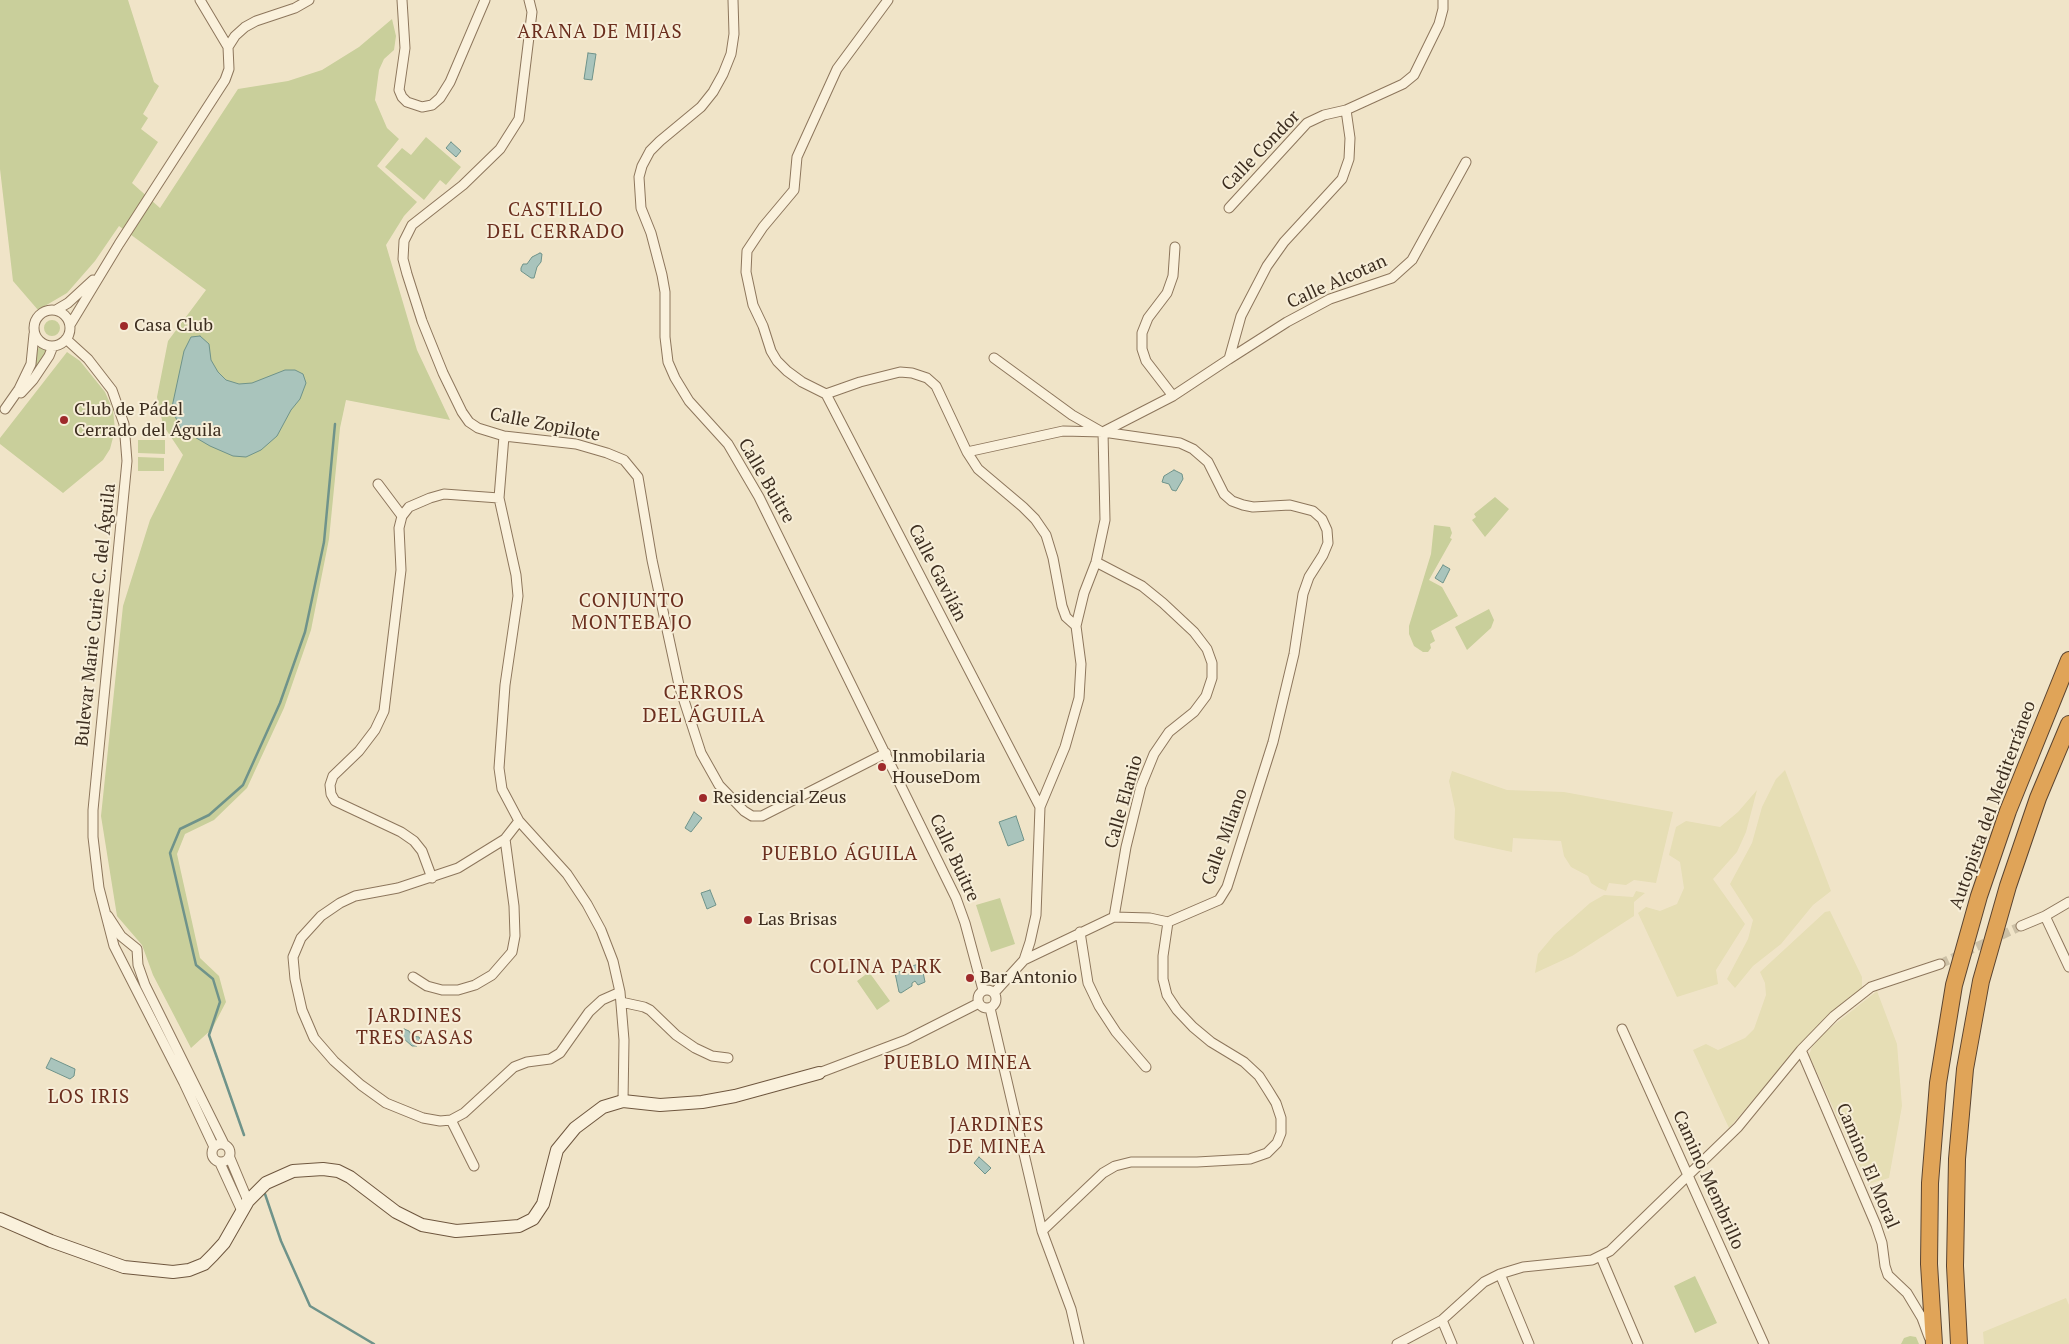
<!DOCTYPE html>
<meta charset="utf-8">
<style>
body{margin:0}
canvas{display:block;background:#f0e4c8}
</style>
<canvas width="2069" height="1344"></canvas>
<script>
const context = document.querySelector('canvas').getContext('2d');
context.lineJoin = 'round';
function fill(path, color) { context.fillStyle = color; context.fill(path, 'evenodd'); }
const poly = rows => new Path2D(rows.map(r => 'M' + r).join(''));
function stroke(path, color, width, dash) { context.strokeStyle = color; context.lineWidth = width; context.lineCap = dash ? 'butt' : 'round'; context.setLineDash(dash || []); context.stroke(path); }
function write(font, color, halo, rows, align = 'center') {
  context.font = font + ' "PT Serif",serif'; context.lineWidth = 4; context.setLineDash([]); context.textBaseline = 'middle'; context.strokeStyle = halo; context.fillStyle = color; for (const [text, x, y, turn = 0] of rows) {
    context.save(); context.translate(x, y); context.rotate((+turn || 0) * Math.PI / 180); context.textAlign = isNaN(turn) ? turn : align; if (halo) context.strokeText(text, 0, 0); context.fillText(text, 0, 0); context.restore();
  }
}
fill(poly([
 [1785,770,1831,891,1813,905,1781,944,1753,966,1735,988,1727,979,1748,939,1753,920,1730,884,1752,843,1762,807,1776,779],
 [1452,771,1507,790,1564,792,1673,812,1656,883,1634,880,1626,885,1609,883,1606,891,1599,888,1591,883,1588,876,1571,867,1564,856,1561,841,1513,838,1512,852,1456,840,1454,838,1455,809,1449,781],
 [1757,790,1746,832,1737,852,1713,879,1745,924,1716,970,1718,984,1677,997,1638,913,1646,907,1660,911,1677,904,1684,888,1680,862,1669,855,1676,827,1686,821,1720,827,1738,812],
 [1636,891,1645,893,1634,902,1634,916,1572,956,1535,973,1538,954,1554,935,1590,903,1604,895,1633,897],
 [1830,911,1862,977,1862,988,1839,1006,1805,1039,1729,1128,1693,1050,1706,1044,1718,1050,1745,1038,1754,1029,1766,995,1765,983,1760,972,1825,912],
 [1877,991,1897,1044,1902,1106,1889,1178,1868,1184,1809,1055,1812,1047,1825,1032],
 [2066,1298,2069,1305,2069,1344,1984,1344,1983,1332]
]), '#e6deb5');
fill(poly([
 [0,0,128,0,154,82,159,86,143,114,148,118,141,129,158,142,132,183,160,208,238,89,288,81,322,70,359,47,392,19,396,36,394,50,384,59,379,70,375,100,387,128,399,139,377,166,417,202,404,216,386,245,417,350,450,420,346,400,340,428,329,539,311,630,284,708,247,788,214,820,185,834,177,854,200,958,219,976,226,1002,212,1029,191,1048,153,975,142,945,117,916,101,816,123,606,150,520,183,455,163,425,157,397,168,341,206,290,119,226,95,261,67,293,38,310,13,281,0,169],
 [426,137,461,167,446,185,440,180,424,200,385,167,402,148,411,155],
 '44 328a8 8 0 1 1 16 0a8 8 0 1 1-16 0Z',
 [39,345,50,350,23,387,34,366],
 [67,352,80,361,105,392,113,410,115,430,110,449,103,460,63,493,0,444,0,438],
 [138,440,165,440,165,454,138,453],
 [138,457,164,458,164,471,138,471],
 [1495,497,1509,509,1485,537,1472,520,1476,517,1474,514],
 [1434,525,1450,527,1452,533,1450,538,1452,539,1429,580,1442,587,1458,616,1431,631,1435,641,1430,644,1431,648,1428,652,1423,652,1414,646,1409,634,1409,626,1431,554],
 [1489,609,1494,620,1491,628,1467,650,1455,627],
 [1000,898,1015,944,991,952,976,905],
 [869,972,890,1001,877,1010,857,981],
 [1695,1276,1717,1323,1695,1333,1674,1286],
 [1910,1336,1916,1337,1919,1344,1901,1344,1904,1338]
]), '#c9cf9b');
const water = poly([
 [588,53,596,54,592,80,584,79,588,53],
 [451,142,461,151,456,157,446,148,451,142],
 [540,253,542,254,541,262,537,267,534,278,531,278,521,271,521,268,523,264,527,264,532,257,540,253],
 [200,336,209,344,211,360,218,372,226,380,239,384,252,383,285,370,295,370,303,374,306,383,300,399,291,410,277,436,261,450,246,457,233,456,210,446,181,429,175,416,172,407,184,351,191,337,200,336],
 [1174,470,1182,474,1183,479,1176,491,1172,490,1169,484,1162,482,1164,476,1174,470],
 [1443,565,1450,569,1443,583,1435,578,1443,565],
 [694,812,702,818,691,832,685,828,694,812],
 [1016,816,1024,840,1008,846,999,822,1016,816],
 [710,890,716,905,707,909,701,893,710,890],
 [919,964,922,967,925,982,918,985,915,981,912,983,912,986,901,993,899,992,895,973,902,971,909,974,912,966,919,964],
 [404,1029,409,1031,412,1036,419,1037,421,1041,417,1046,412,1046,403,1038,401,1034,404,1029],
 [51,1058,75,1069,74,1076,70,1079,46,1068,51,1058],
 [979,1157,991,1168,985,1174,974,1163,979,1157]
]);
fill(water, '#a9c4bc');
stroke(water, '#6f938a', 1);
stroke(poly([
 [244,1135,209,1035,220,1002,213,979,196,965,170,853,180,829,209,815,243,785,280,703,305,632,324,542,335,424],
 [265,1194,281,1241,310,1306,374,1344]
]), '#6f938a', 2.5);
stroke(poly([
 [1940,964,2021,926]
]), '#ccc0a6', 9, [9, 4.5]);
const street = poly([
 [402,0,405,48,399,90,402,97,407,102,422,107,432,105,440,98,450,82,485,0],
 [529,0,532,12,519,119,500,149,463,185,412,225,404,241,403,259,407,274,422,321,443,373,462,412,469,422,478,428,504,436,576,444,607,453,624,460,638,477,652,560,679,685,701,753,719,785,744,811,752,816,762,816,886,753],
 [733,0,734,34,731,54,723,74,713,92,701,107,660,141,650,151,642,166,639,177,641,208,651,233,662,275,665,292,665,337,668,362,675,378,689,401,728,444,759,497,956,898,965,923,983,990],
 [888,0,837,69,797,157,794,190,763,227,747,251,746,272,753,305,763,326,771,351,777,361,787,371,802,382,826,394,1040,807],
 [228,47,235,36,245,27,256,21,295,8,309,0],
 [1229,208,1307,123,1324,115,1346,110],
 '34 328a18 18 0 1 1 36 0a18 18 0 1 1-36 0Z',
 [56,310,68,303,93,280],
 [70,325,119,244,225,80,229,69,228,47,200,0],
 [66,339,88,359,112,390,124,424,127,461,93,810,93,837,99,888,114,946,184,1083,214,1147],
 [994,358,1072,415,1100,431],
 [1229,359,1287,322,1330,299,1392,278,1412,260,1466,162],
 [21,393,33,380,49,356,53,346],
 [826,394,860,382,900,372,912,373,927,378,936,386,967,452,978,469,1023,507,1035,519,1046,535,1053,558,1062,606,1066,617,1076,626],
 [1173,396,1146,361,1142,349,1142,333,1148,318,1167,293,1173,276,1175,247],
 [5,409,19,389,31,364,34,334],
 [504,436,499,498,516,575,518,596,505,685,499,768,502,789,519,821,567,874,587,904,601,930,613,961,620,992,624,1040,623,1101],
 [967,452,1063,431,1103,432,1180,443,1193,449,1208,462,1224,494,1232,501,1243,505,1253,507,1290,505,1313,511,1322,519,1327,530,1328,543,1323,555,1309,577,1303,594,1294,654,1273,742,1227,887,1219,900,1168,922,1163,956,1163,979,1167,995,1177,1010,1193,1027,1211,1042,1244,1062,1259,1076,1268,1090,1276,1103,1281,1118,1281,1133,1277,1143,1267,1153,1250,1159,1197,1162,1131,1162,1115,1166,1103,1173,1042,1231],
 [378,484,402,516],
 [1096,562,1142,586,1163,603,1194,632,1207,649,1212,663,1212,678,1206,696,1194,712,1169,732,1154,754,1141,786,1126,847,1114,917],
 [519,821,505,839,458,868,398,888,355,896,340,903,321,916,301,938,293,957,295,979,302,1010,314,1038,334,1061,361,1085,386,1103,423,1118,440,1121,451,1120,464,1113,514,1067,527,1062,550,1059,560,1053,589,1012,602,1000,620,992],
 [432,878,422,851,414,841,401,832,335,801,331,794,330,785,333,776,359,751,375,730,384,711,401,570,399,528,402,516,409,507,430,498,444,494,499,498],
 [108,916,121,936,137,949,138,965,145,985,224,1144],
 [2045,916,2069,967],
 [2021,926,2045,916,2069,902],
 [1080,932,1088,983,1099,1006,1116,1032,1146,1067],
 [1024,960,1114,917,1150,918,1168,922],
 [413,977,427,986,442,990,458,990,475,985,492,975,512,952,515,936,514,906,505,839],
 '978 999a9 9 0 1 1 18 0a9 9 0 1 1-18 0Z',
 [994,993,1024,960,1030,942,1036,915,1040,807,1065,747,1079,698,1081,664,1076,626,1084,593,1096,562,1105,520,1103,432,1173,396,1229,359,1241,316,1267,266,1284,242,1342,179,1349,159,1350,138,1346,110,1403,84,1414,75,1439,24,1443,9,1443,0],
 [621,1002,644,1007,650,1010,676,1035,695,1048,712,1056,728,1058],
 [990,1008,1042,1231,1071,1309,1079,1344],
 [1622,1029,1764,1344],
 [1801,1050,1876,1225,1882,1243,1885,1266,1888,1275,1907,1293,1922,1318,1929,1337],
 [819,1073,906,1040,979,1003],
 [451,1120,474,1166],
 '212 1153a9 9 0 1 1 18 0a9 9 0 1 1-18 0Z',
 [230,1158,248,1201],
 [220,1163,242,1211],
 [1601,1257,1638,1344],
 [1500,1274,1529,1344],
 [1442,1320,1452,1344],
 [1397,1344,1442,1320,1484,1282,1500,1274,1523,1267,1592,1260,1610,1251,1738,1127,1801,1050,1834,1016,1871,987,1940,964]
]);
const secondary = poly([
 [0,1219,51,1241,124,1267,173,1272,189,1270,204,1264,213,1255,224,1243,248,1201,266,1183,293,1171,323,1169,338,1171,350,1177,396,1212,422,1225,456,1231,519,1226,533,1219,543,1204,557,1150,575,1128,603,1107,623,1101,660,1105,702,1102,735,1096,819,1073]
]);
const highway = poly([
 [1934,1344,1929,1264,1930,1183,1938,1083,1954,985,1979,896,2008,811,2069,660],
 [1959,1344,1955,1266,1957,1159,1965,1069,1981,981,2008,886,2038,798,2069,724]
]);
stroke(street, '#8d765c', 11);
stroke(secondary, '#6f573f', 14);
stroke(highway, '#5b4430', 18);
stroke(street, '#faf1dc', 9);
stroke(secondary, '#faf1dc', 12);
stroke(highway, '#e0a458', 16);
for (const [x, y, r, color] of [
 [124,326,5,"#9e2a2b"],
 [64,420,5,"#9e2a2b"],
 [882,767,5,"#9e2a2b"],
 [703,798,5,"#9e2a2b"],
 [748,920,5,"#9e2a2b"],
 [970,978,5,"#9e2a2b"]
]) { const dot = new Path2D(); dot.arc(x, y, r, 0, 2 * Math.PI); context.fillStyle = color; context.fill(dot); stroke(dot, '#f7eed8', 2); }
write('18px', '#3d2e20', '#f7eed8', [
 ["Calle Condor",1261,151,-46],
 ["Calle Alcotan",1337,282,-24],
 ["Calle Zopilote",545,425,11],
 ["Calle Buitre",766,481,60],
 ["Calle Gavilán",937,573,63],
 ["Bulevar Marie Curie C. del Águila",96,615,-84],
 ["Calle Elanio",1124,802,-74],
 ["Autopista del Mediterráneo",1993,805,-70],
 ["Calle Milano",1225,837,-70],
 ["Calle Buitre",954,858,65],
 ["Camino El Moral",1867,1166,67],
 ["Camino Membrillo",1708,1180,66]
]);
write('18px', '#3d2e20', '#f7eed8', [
 ["Casa Club",134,326],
 ["Club de Pádel",74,410],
 ["Cerrado del Águila",74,431],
 ["Inmobilaria",892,757],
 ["HouseDom",892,778],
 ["Residencial Zeus",713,798],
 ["Las Brisas",758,920],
 ["Bar Antonio",980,978]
], 'left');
context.letterSpacing = '1px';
write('19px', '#6b2e1e', '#f7eed8', [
 ["ARANA DE MIJAS",600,33],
 ["CASTILLO",556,211],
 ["DEL CERRADO",556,233],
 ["CONJUNTO",632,602],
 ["MONTEBAJO",632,624],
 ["PUEBLO ÁGUILA",840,855],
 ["COLINA PARK",876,968],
 ["JARDINES",415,1017],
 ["TRES CASAS",415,1039],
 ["PUEBLO MINEA",958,1064],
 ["LOS IRIS",89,1098],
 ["JARDINES",997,1126],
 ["DE MINEA",997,1148]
]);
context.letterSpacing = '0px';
context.letterSpacing = '1px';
write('20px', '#6b2e1e', '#f7eed8', [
 ["CERROS",704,693],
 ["DEL ÁGUILA",704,716]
]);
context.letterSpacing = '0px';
</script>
